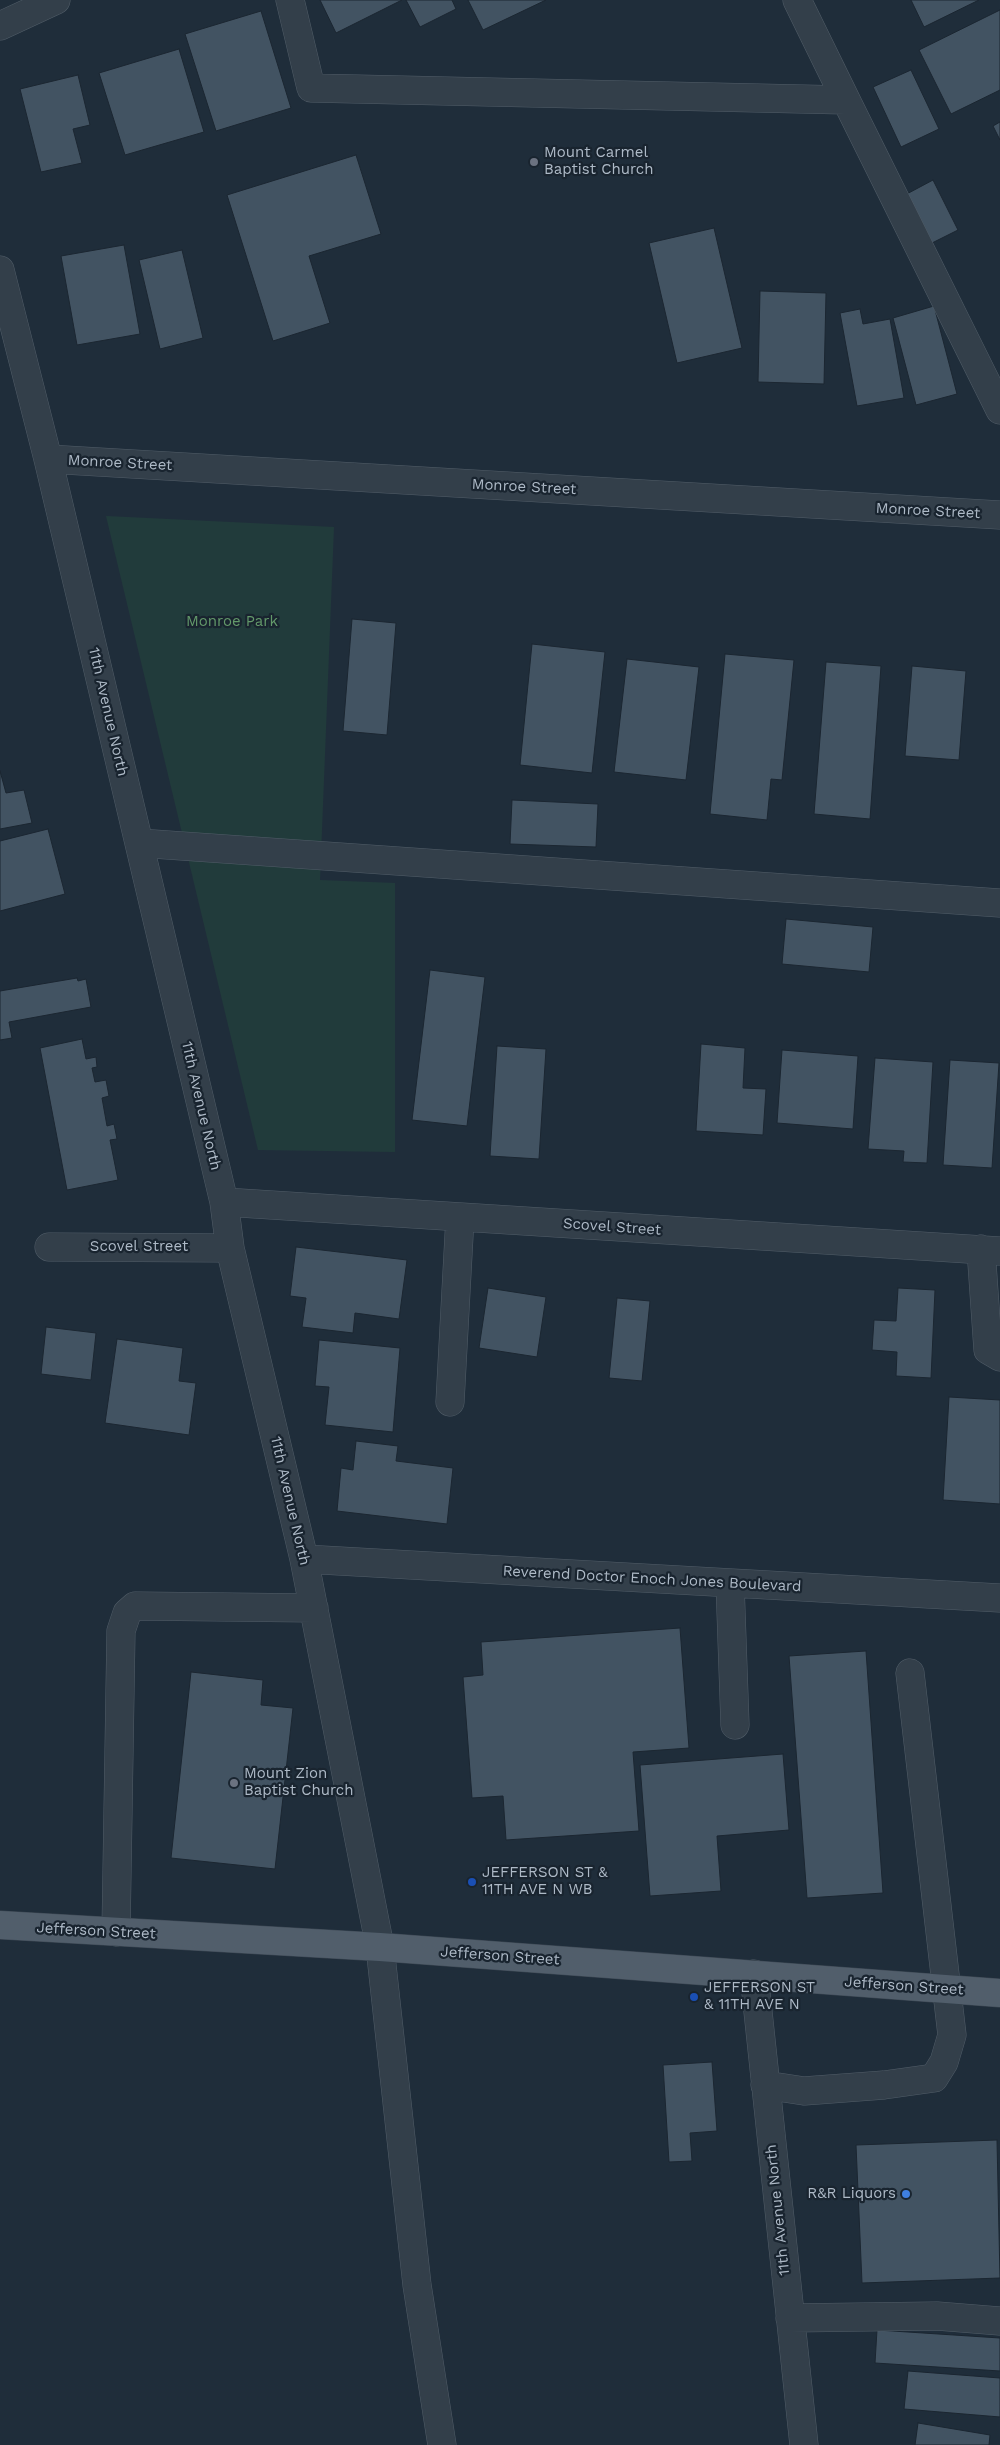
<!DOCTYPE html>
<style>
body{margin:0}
canvas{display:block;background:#1f2d3a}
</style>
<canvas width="1000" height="2445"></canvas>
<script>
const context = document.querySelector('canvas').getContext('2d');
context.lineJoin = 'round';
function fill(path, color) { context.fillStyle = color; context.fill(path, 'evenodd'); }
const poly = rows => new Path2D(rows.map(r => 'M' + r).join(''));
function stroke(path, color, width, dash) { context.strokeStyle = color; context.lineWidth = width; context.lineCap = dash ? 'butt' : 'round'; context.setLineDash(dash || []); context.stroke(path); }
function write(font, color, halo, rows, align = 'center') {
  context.font = font + ' "Work Sans",sans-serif'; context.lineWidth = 4.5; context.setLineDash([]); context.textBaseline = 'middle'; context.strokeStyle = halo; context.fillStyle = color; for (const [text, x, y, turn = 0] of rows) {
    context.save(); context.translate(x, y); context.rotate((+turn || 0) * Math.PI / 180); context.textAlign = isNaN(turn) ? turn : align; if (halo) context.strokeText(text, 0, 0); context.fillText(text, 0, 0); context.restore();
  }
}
fill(poly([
 [106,516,334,527,320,880,395,883,395,1152,258,1150]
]), '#213b3b');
const building = poly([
 [320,0,402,0,336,33,320,0],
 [406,0,452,0,456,9,420,27,406,0],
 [468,0,546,0,483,30,468,0],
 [911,0,979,0,924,27,911,0],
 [1000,10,1000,90,951,114,919,50,1000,10],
 [261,11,291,108,216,131,185,34,261,11],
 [179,49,204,132,125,155,99,73,179,49],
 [911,70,939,129,901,147,873,87,911,70],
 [78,75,90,125,73,129,82,163,41,172,20,89,78,75],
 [1000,122,1000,140,993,126,1000,122],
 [356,155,381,234,309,256,330,323,273,341,227,195,356,155],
 [933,180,958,230,928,245,903,196,933,180],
 [714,228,742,348,677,363,649,243,714,228],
 [124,245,140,334,77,345,61,256,124,245],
 [182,250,203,338,160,349,139,260,182,250],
 [760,291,826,293,824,384,758,382,760,291],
 [934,306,957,394,916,405,893,318,934,306],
 [860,309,863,324,890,319,904,398,857,406,840,313,860,309],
 [352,619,396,623,387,735,343,731,352,619],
 [532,644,605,652,592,773,520,765,532,644],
 [725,654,794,660,782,780,771,779,767,820,710,814,725,654],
 [627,659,699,667,686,780,614,772,627,659],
 [826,662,881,666,870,819,814,814,826,662],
 [912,666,966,671,959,760,905,756,912,666],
 [0,771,6,793,24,790,32,823,0,829,0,771],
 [512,800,598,804,596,847,510,844,512,800],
 [48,829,65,894,0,911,0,841,48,829],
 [786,919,873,927,869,972,782,964,786,919],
 [430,970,485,977,467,1126,412,1120,430,970],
 [77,978,78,981,86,979,91,1007,9,1022,12,1038,0,1040,0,991,77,978],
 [82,1039,86,1059,96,1057,97,1067,92,1068,95,1082,106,1080,109,1096,102,1098,107,1126,114,1124,117,1139,110,1140,118,1180,67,1190,40,1048,82,1039],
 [701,1044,745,1048,743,1088,766,1089,763,1135,696,1131,701,1044],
 [497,1046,546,1049,539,1159,490,1156,497,1046],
 [782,1050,858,1056,853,1129,777,1123,782,1050],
 [875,1058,933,1062,927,1163,903,1162,904,1151,868,1149,875,1058],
 [950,1060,999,1063,992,1168,943,1165,950,1060],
 [296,1247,407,1260,399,1319,355,1313,353,1333,302,1327,306,1298,290,1296,296,1247],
 [488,1288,546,1297,537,1357,479,1348,488,1288],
 [898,1288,935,1290,931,1378,896,1376,897,1352,872,1350,874,1320,896,1321,898,1288],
 [617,1298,650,1301,642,1381,609,1378,617,1298],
 [46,1327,96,1333,91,1380,41,1374,46,1327],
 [117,1339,183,1348,179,1381,196,1383,189,1435,105,1423,117,1339],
 [319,1340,400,1348,393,1432,325,1425,329,1387,315,1386,319,1340],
 [949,1397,1000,1400,1000,1504,943,1500,949,1397],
 [356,1441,398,1446,396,1461,453,1468,447,1524,337,1511,341,1468,353,1470,356,1441],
 [680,1628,689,1748,633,1752,639,1831,506,1840,503,1796,472,1798,463,1677,483,1675,481,1642,680,1628],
 [866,1651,883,1893,807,1898,789,1656,866,1651],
 [191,1672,263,1680,261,1705,293,1708,275,1869,171,1858,191,1672],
 [783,1754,789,1830,717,1836,721,1891,650,1896,640,1765,783,1754],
 [712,2062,717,2131,690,2133,692,2161,669,2162,663,2065,712,2062],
 [997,2140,1000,2278,862,2283,856,2145,997,2140],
 [877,2330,1000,2338,1000,2371,875,2363,877,2330],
 [908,2371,1000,2378,1000,2417,904,2409,908,2371],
 [918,2423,990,2435,989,2445,915,2445,918,2423]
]);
fill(building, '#425362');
stroke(building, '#1b2631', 1);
const minor = poly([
 [290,0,311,88,846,100,797,0],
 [0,26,56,0],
 [846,100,1000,410],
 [0,270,48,459,224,1202,230,1248,304,1559,380,1947,417,2285,442,2445],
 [48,459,1000,515],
 [139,843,1000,903],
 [224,1202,1000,1251],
 [49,1247,230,1248],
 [981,1249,988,1350,1000,1357],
 [450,1402,460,1217],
 [304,1559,1000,1598],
 [730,1583,735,1725],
 [116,1932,121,1631,127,1613,135,1606,314,1608],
 [754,1974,804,2445],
 [765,2085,804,2091,884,2085,934,2078,944,2062,952,2035,910,1673],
 [790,2318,937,2316,1000,2321]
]);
const major = poly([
 [0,1925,380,1947,1000,1993]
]);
stroke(minor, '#515d68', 29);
stroke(major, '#3d4854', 29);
stroke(minor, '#333f4a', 28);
stroke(major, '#515e6b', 28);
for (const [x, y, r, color] of [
 [534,162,5,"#6b7280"],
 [234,1783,5,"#6b7280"],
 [472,1882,5,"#1a4fb4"],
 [694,1997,5,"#1a4fb4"],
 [906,2194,5,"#3f7fe0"]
]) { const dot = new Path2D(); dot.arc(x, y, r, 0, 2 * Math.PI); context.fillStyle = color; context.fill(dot); stroke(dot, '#19242f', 2); }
write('15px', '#aebac7', '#19242f', [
 ["Mount Carmel",544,153],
 ["Baptist Church",544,170],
 ["Mount Zion",244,1774],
 ["Baptist Church",244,1791],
 ["JEFFERSON ST &",482,1873],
 ["11TH AVE N WB",482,1890],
 ["JEFFERSON ST",704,1988],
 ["& 11TH AVE N",704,2005],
 ["R&R Liquors",896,2194,"right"]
], 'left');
write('15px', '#aebac7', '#19242f', [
 ["Monroe Street",120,463,3],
 ["Monroe Street",524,487,3],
 ["Monroe Street",928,511,3],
 ["11th Avenue North",108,712,77],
 ["11th Avenue North",201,1106,77],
 ["Scovel Street",612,1227,4],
 ["Scovel Street",139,1247],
 ["11th Avenue North",290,1501,77],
 ["Reverend Doctor Enoch Jones Boulevard",652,1579,3],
 ["Jefferson Street",96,1931,3],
 ["Jefferson Street",500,1956,4],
 ["Jefferson Street",904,1986,4],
 ["11th Avenue North",778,2210,-96]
]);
write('15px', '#63996a', '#19242f', [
 ["Monroe Park",232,622]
]);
</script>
